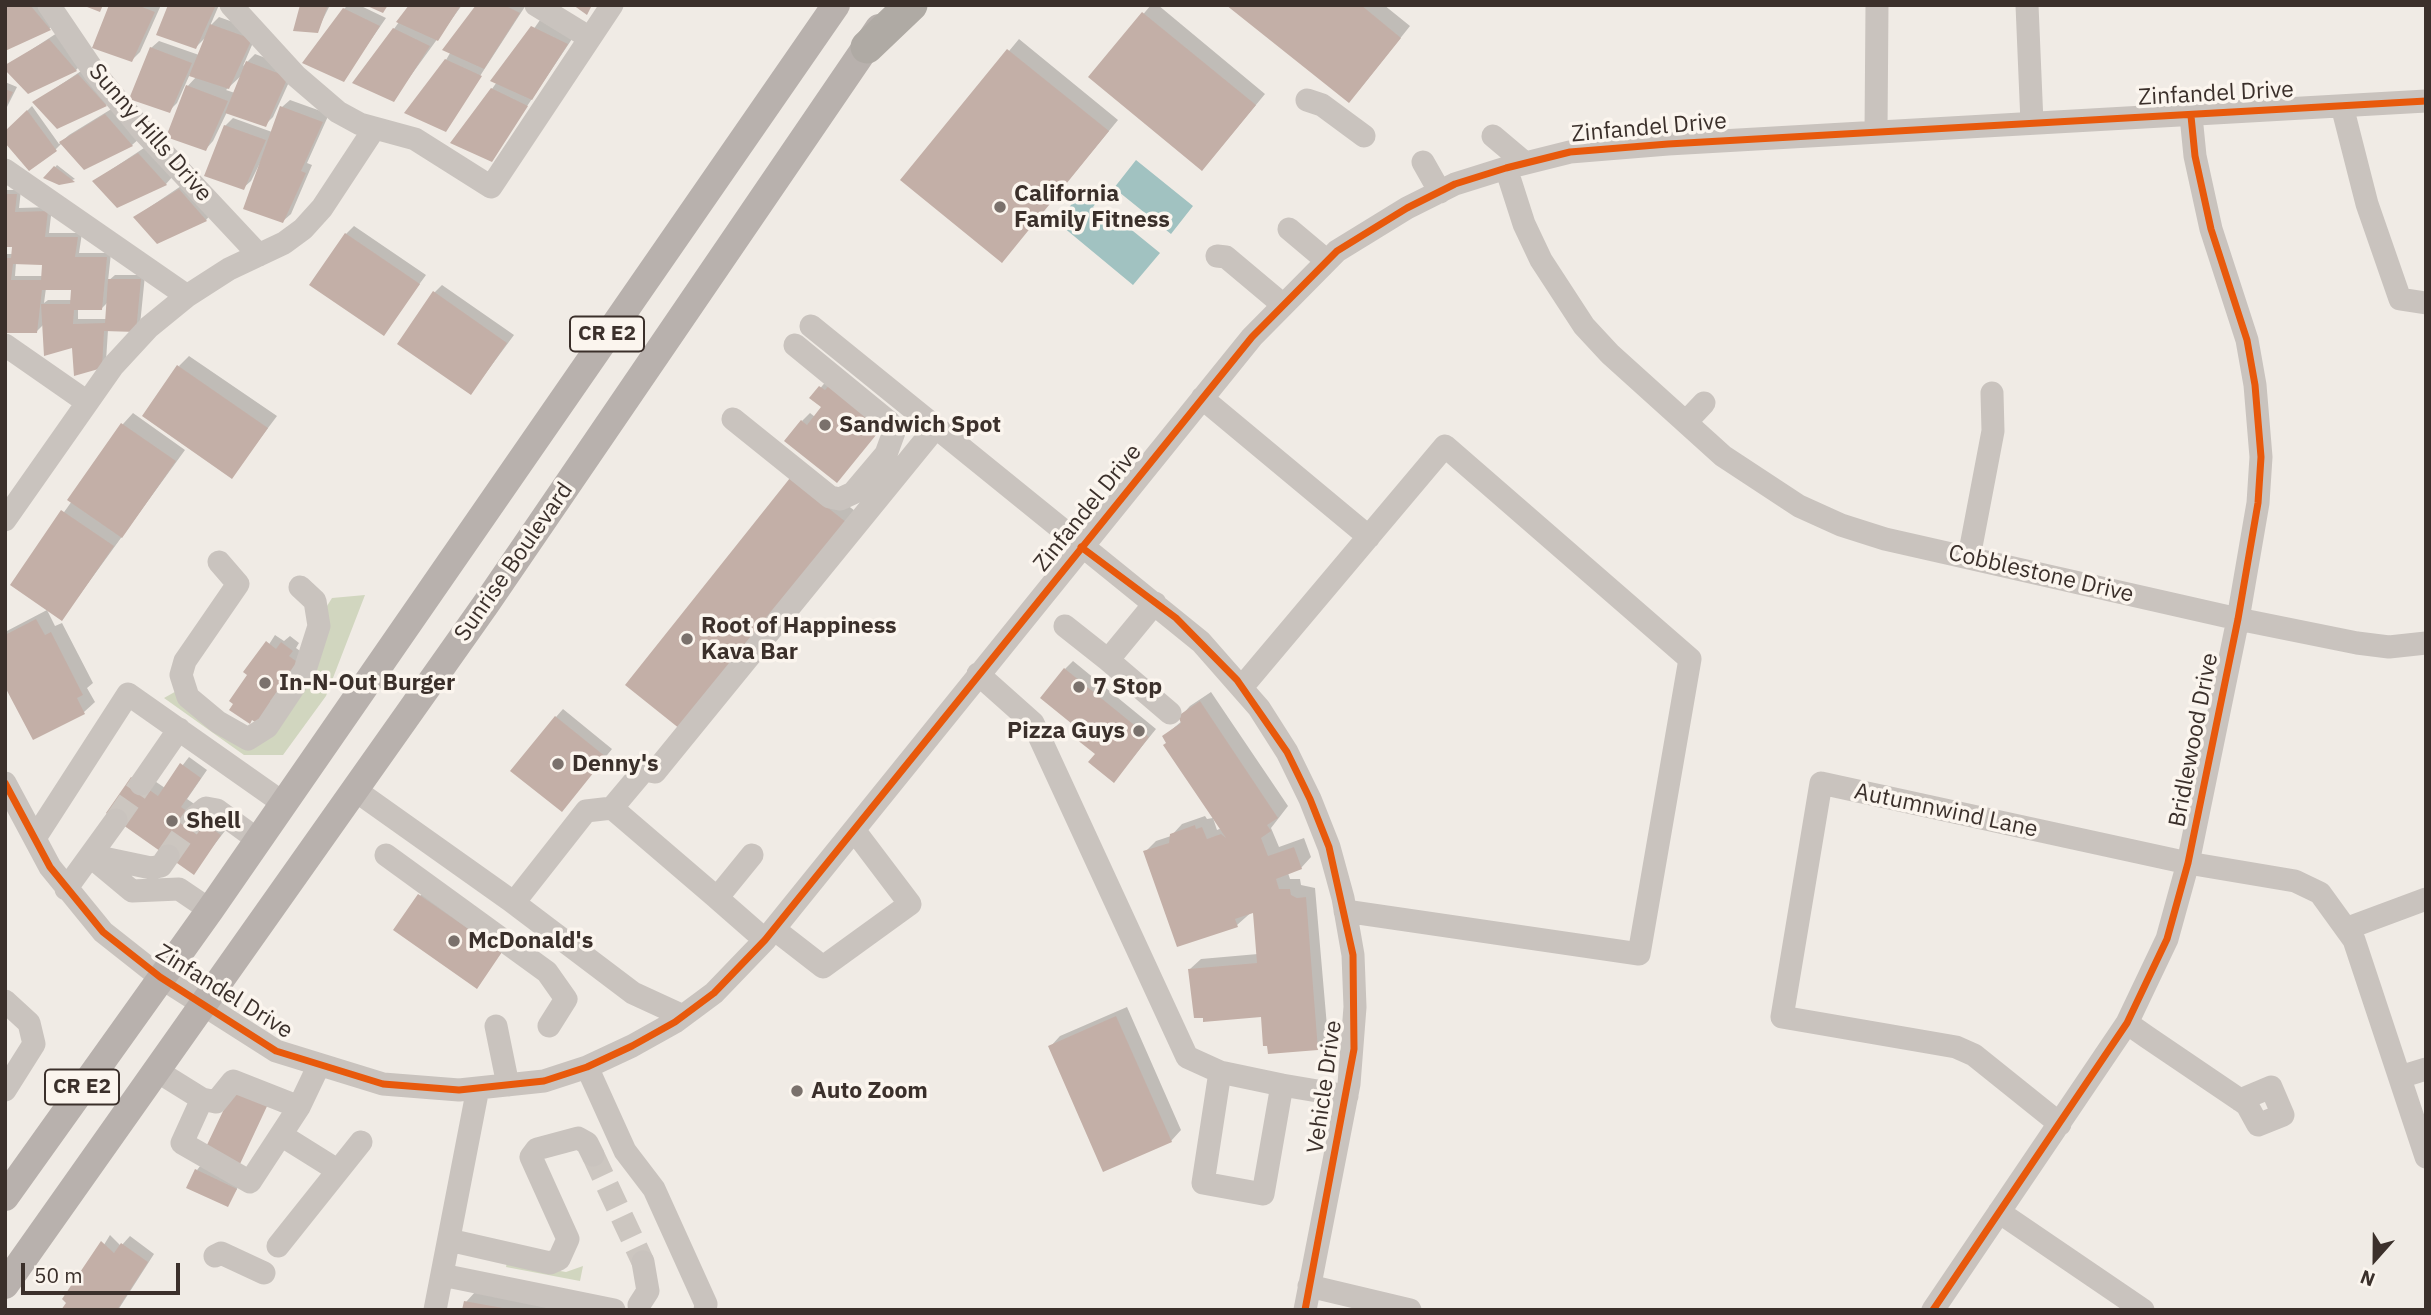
<!DOCTYPE html>
<style>
body{margin:0}
#map{position:relative;width:2431px;height:1315px;overflow:hidden;background:#f0ebe5;font-family:"IBM Plex Sans",sans-serif}
canvas{display:block}
.frame{position:absolute;inset:0;border:7px solid #3b302b;pointer-events:none}
.north{position:absolute;left:2340px;top:1224px;width:70px;height:70px;-webkit-text-stroke:5px #fbf5ee;paint-order:stroke;rotate:201deg;font-size:19px;font-weight:700;line-height:28px;text-align:center;color:#3b302b}
.north::after{content:'';display:block;margin:auto;width:24px;height:32px;background:#3b302b;clip-path:polygon(50% 0,100% 100%,50% 72%,0 100%)}
.scale{position:absolute;left:21px;top:1263px;width:159px;height:32px;box-sizing:border-box;border:4px solid #3b302b;border-top:0;padding-left:9px;font-size:21px;line-height:24px;white-space:nowrap;color:#3b302b;-webkit-text-stroke:5px #fbf5ee;paint-order:stroke}
</style>
<div id="map">
<canvas width="2431" height="1315"></canvas>
<div class="frame"></div>
<div class="north">N</div>
<div class="scale">50 m</div>
</div>
<script>
const context = document.querySelector('canvas').getContext('2d');
context.lineJoin = 'round';
function fill(path, color) { context.fillStyle = color; context.fill(path, 'evenodd'); }
const poly = rows => new Path2D(rows.map(r => 'M' + r).join(''));
function stroke(path, color, width, dash) { context.strokeStyle = color; context.lineWidth = width; context.lineCap = dash ? 'butt' : 'round'; context.setLineDash(dash || []); context.stroke(path); }
function write(font, color, halo, rows, align = 'center') {
  context.font = font + ' "IBM Plex Sans",sans-serif'; context.lineWidth = 7; context.setLineDash([]); context.textBaseline = 'middle'; context.strokeStyle = halo; context.fillStyle = color; for (const [text, x, y, turn = 0] of rows) {
    context.save(); context.translate(x, y); context.rotate((+turn || 0) * Math.PI / 180); context.textAlign = isNaN(turn) ? turn : align; if (halo) context.strokeText(text, 0, 0); context.fillText(text, 0, 0); context.restore();
  }
}
fill(poly([
 [365,595,326,696,283,755,244,755,164,698,180,689,261,743,327,606,332,598],
 [507,1262,566,1272,583,1266,580,1281,506,1267]
]), '#d1d6bf');
fill(poly([
 [1136,160,1193,206,1171,234,1114,188],
 [1085,188,1099,199,1093,207,1112,223,1117,218,1160,253,1133,285,1057,222]
]), '#a1c2c1');
fill(poly([
 [8,5,44,5,58,21,50,28,5,49],
 [111,5,161,5,140,52,132,60],
 [170,5,219,5,210,26,219,17,258,31,243,66,255,54,295,69,273,117,265,125,227,112,213,141,206,149,185,89,197,76,190,74,177,103,169,111,151,48,159,41,199,55,207,36,196,47],
 [243,74,235,93,226,90],
 [302,5,330,5,317,31],
 [348,5,359,5,386,18,343,80,344,9],
 [411,5,462,5,393,100,394,29],
 [478,5,526,5,445,130,446,60],
 [1151,5,1158,5,1265,94,1212,158,1090,77],
 [1229,5,1384,5,1410,26,1359,90],
 [540,20,574,36,491,160,492,89],
 [57,33,84,62,76,70,28,92,5,67],
 [1019,39,1118,120,1002,261,902,180],
 [87,67,113,97,106,105,35,102],
 [5,82,17,87,5,111],
 [290,100,329,114,307,163,312,165,291,214,283,221,262,159,251,181,243,188,225,126,233,118,272,132,282,107],
 [32,106,59,144,69,135,113,108,140,138,132,145,84,168,62,143,55,150,5,133],
 [147,146,173,176,166,184,94,181],
 [57,165,75,179,59,184,46,178],
 [187,182,213,212,206,220,158,242,135,217],
 [5,190,21,190,19,208,52,207,49,233,82,233,79,253,111,253,108,281,115,275,145,275,140,325,108,330,106,361,101,367,44,324,37,331,5,310,5,254,13,254,14,245,5,245],
 [16,263,44,263,43,276,15,276],
 [46,288,73,288,72,300,48,300,44,303],
 [108,302,107,319,78,319,78,308,101,309],
 [354,226,426,275,383,334,346,234],
 [442,285,514,335,471,393,434,293],
 [189,356,277,416,232,476,179,366],
 [828,379,844,473,802,421,810,413,815,417,823,407,812,398],
 [133,413,185,450,62,619,12,585,72,501,69,499,123,424],
 [801,469,855,511,691,717],
 [47,610,55,626,62,623,93,683,87,688,95,702,84,712,34,738,5,683,5,632],
 [275,635,284,641,290,636,299,643,296,648,307,656,266,714,250,674],
 [1073,661,1156,729,1114,781,1084,731,1065,669],
 [1211,692,1288,806,1271,828,1279,847,1304,838,1311,857,1301,868,1288,873,1290,879,1300,879,1301,885,1315,888,1328,1038,1318,1048,1190,969,1201,959,1258,954,1254,910,1237,925,1145,852,1156,841,1171,836,1182,824,1205,816,1207,819,1213,818,1217,830,1222,828,1164,736,1182,721,1180,717,1190,706],
 [563,709,612,749,569,802,556,717],
 [189,757,207,770,187,799,228,827,193,872,108,813,140,771,165,788],
 [427,888,508,944,476,986,420,896],
 [1127,1007,1181,1130,1171,1141,1050,1047,1060,1036],
 [201,1165,240,1184,227,1205,197,1170],
 [110,1235,121,1246,130,1236,154,1254,118,1310,64,1310],
 [476,1291,570,1310,464,1310,466,1302]
]), '#0003');
fill(poly([
 [10,5,30,5,51,30,5,51,5,8],
 [82,5,103,5,100,12],
 [109,5,137,5,155,12,132,62,92,48],
 [168,5,216,5,196,49,156,35],
 [300,5,328,5,318,33,293,31],
 [365,5,388,5,383,13],
 [409,5,461,5,438,41,396,22],
 [476,5,504,5,520,13,484,69,442,50],
 [573,5,592,5,587,15],
 [1226,5,1361,5,1401,38,1349,103],
 [343,8,380,26,344,82,302,63],
 [1142,12,1256,105,1202,171,1088,77],
 [210,24,252,39,229,89,189,76],
 [531,26,568,44,532,100,490,81],
 [393,28,430,46,394,102,352,83],
 [49,39,77,71,28,94,5,70,5,65],
 [150,47,192,63,170,113,129,99],
 [1007,49,1109,131,1002,263,900,180],
 [445,59,482,76,446,132,404,113],
 [246,61,288,77,266,127,225,113],
 [78,74,107,106,57,129,32,102],
 [186,85,228,101,206,151,166,137],
 [491,88,528,106,492,162,450,143],
 [5,89,13,92,5,108],
 [280,106,323,122,301,171,306,173,283,223,243,209],
 [27,110,57,151,29,171,5,143,5,131],
 [105,114,133,146,84,170,59,142],
 [224,125,266,140,244,190,204,176],
 [138,153,167,185,117,208,92,181],
 [54,166,75,182,59,185,43,178],
 [179,189,207,221,157,244,133,217],
 [5,194,17,194,15,212,48,211,45,237,78,237,75,257,107,257,102,310,74,310,73,324,105,323,108,279,141,279,136,332,104,331,102,368,74,376,72,348,44,356,41,304,70,304,71,290,42,290,37,333,6,333,5,258,11,258,12,247,5,247],
 [13,264,42,265,41,280,11,280],
 [345,233,420,284,384,336,309,285],
 [433,291,507,343,471,395,397,344],
 [177,365,268,428,232,479,142,416],
 [832,382,885,424,837,483,784,441,801,420,807,425,821,407,809,398,819,386,825,390],
 [121,423,176,461,122,538,67,500],
 [790,478,846,522,680,729,625,685],
 [61,510,114,546,62,621,10,585],
 [36,619,45,635,51,632,83,695,77,698,85,714,33,740,5,687,5,635],
 [266,641,276,649,281,642,293,651,289,656,300,664,270,701,273,703,258,724,252,720,250,724,229,710,233,704,229,701,247,675,243,672],
 [1064,668,1149,737,1114,783,1088,762,1095,754,1076,739,1082,732,1040,698],
 [1200,701,1278,818,1267,825,1271,831,1261,838,1268,856,1294,847,1302,869,1276,879,1279,889,1290,889,1291,895,1297,898,1306,897,1318,1050,1268,1054,1267,1046,1263,1046,1261,1017,1203,1022,1203,1018,1194,1018,1188,969,1257,963,1253,913,1235,919,1238,927,1177,947,1143,851,1169,843,1170,834,1195,825,1196,829,1202,827,1207,839,1221,834,1226,838,1163,745,1166,743,1162,736,1181,723,1178,716],
 [555,716,606,757,562,812,510,771],
 [180,763,201,778,181,807,221,835,194,875,106,813,131,777,158,796],
 [418,894,502,952,477,989,393,930],
 [1116,1016,1172,1142,1103,1172,1048,1046],
 [235,1086,269,1102,240,1164,206,1147],
 [195,1169,237,1189,228,1207,186,1188],
 [101,1241,114,1253,121,1243,148,1262,117,1310,61,1310,66,1303,62,1299],
 [464,1301,503,1308,503,1310,462,1310]
]), '#c3afa7');
stroke(poly([
 [116,820,141,784],
 [168,856,195,817],
 [593,1155,643,1262]
]), '#ccc6c0', 23, [23, 11]);
stroke(poly([
 [49,5,95,73,142,130,259,255],
 [231,5,296,76,338,112,360,124,415,139,491,187,612,5],
 [536,5,590,38],
 [2027,5,2032,123],
 [1307,100,1322,105,1364,136],
 [2342,106,2367,204,2400,299,2426,303],
 [1876,132,1877,5],
 [1493,136,1525,163],
 [1423,162,1440,192],
 [1506,168,1524,224,1541,260,1584,326,1610,354,1723,456,1799,506,1841,525,1885,539,2238,619,2357,643,2389,647,2426,643],
 [5,170,187,296],
 [1289,229,1327,261],
 [1217,256,1226,257,1282,304],
 [811,326,1201,642,1259,708,1287,752,1310,799,1329,847,1343,898,1353,955,1355,1007,1349,1084,1305,1310],
 [5,345,87,402],
 [1202,398,1369,537],
 [733,419,830,497,840,499,853,493,886,454,894,432,889,422,795,345],
 [1686,422,1704,403],
 [5,520,113,366,149,327,187,296,229,269,284,243,303,229,322,208,374,129],
 [1969,557,1993,431,1992,393],
 [219,562,238,584,185,661,181,675,188,697,218,722,248,739,267,727,305,670,319,626,315,601,300,587],
 [1065,626,1108,660,1155,603],
 [1108,660,1170,713],
 [978,674,1033,723,1187,1057,1220,1072],
 [1242,687,1445,446,1690,659,1639,954,1345,911],
 [5,783,50,867,103,932,160,977,276,1051,383,1084,459,1090,544,1081,587,1067,632,1046,675,1022,714,993,765,940,1252,337,1337,251,1407,208,1455,184,1506,168,1570,152,1668,144,2426,101],
 [141,784,179,729],
 [355,790,510,900,516,900,586,811,612,808,644,770,655,772,936,427],
 [612,808,717,898,752,855],
 [195,817,206,808,217,810,258,840],
 [35,838,128,694,283,803],
 [386,855,547,972,566,999,549,1026],
 [90,856,132,891,179,889,210,910],
 [94,856,151,868,161,866,168,856],
 [66,889,116,820],
 [717,898,765,940],
 [510,900,633,993,683,1016],
 [2348,928,2426,899],
 [774,929,823,967,910,904,854,830],
 [5,1001,29,1023,34,1044,5,1090],
 [2127,1023,2147,1037,2240,1100,2247,1105,2258,1125,2283,1115,2271,1087,2240,1100],
 [496,1026,508,1085],
 [587,1067,625,1151,654,1189,706,1304,705,1310],
 [157,1071,202,1099,216,1102,233,1081,299,1107],
 [2400,1077,2426,1069],
 [1282,1085,1220,1072,1203,1183,1263,1194,1282,1085,1347,1096],
 [202,1099,182,1143,250,1182,299,1107,319,1065],
 [2060,1124,1974,1055,1956,1047,1782,1017,1821,783,2188,863,2295,881,2320,893,2354,940,2426,1157],
 [281,1135,337,1170],
 [1999,1212,2143,1310],
 [449,1240,550,1263,559,1259,568,1239,531,1157,537,1149,578,1138,587,1143,593,1155],
 [278,1246,361,1142],
 [215,1256,221,1253,264,1273],
 [442,1275,614,1310],
 [1309,1286,1410,1310],
 [639,1305,648,1291,643,1262],
 [435,1310,478,1088],
 [1933,1310,2127,1023,2167,939,2188,863,2238,619,2258,503,2261,457,2255,385,2247,340,2211,229,2195,156,2191,116]
]), '#c9c3be', 23);
stroke(poly([
 [5,1197,210,910,836,5],
 [5,1285,486,604,879,28]
]), '#b8b1ad', 28);
stroke(poly([
 [867,47,911,5]
]), '#afaaa4', 33);
stroke(poly([
 [1081,547,1176,618,1237,680,1287,752,1310,799,1329,847,1353,955,1354,1049,1305,1310],
 [5,783,50,867,103,932,160,977,276,1051,383,1084,459,1090,544,1081,587,1067,632,1046,675,1022,714,993,765,940,1252,337,1337,251,1407,208,1455,184,1506,168,1570,152,1668,144,2426,101],
 [1933,1310,2127,1023,2167,939,2188,863,2238,619,2258,503,2261,457,2255,385,2247,340,2211,229,2195,156,2191,116]
]), '#e8590c', 7);
for (const [x, y, r, color] of [
 [1000,207,7,"#7a716c"],
 [825,425,7,"#7a716c"],
 [687,639,7,"#7a716c"],
 [265,683,7,"#7a716c"],
 [1079,687,7,"#7a716c"],
 [1139,731,7,"#7a716c"],
 [558,764,7,"#7a716c"],
 [172,821,7,"#7a716c"],
 [454,941,7,"#7a716c"],
 [797,1091,7,"#7a716c"]
]) { const dot = new Path2D(); dot.arc(x, y, r, 0, 2 * Math.PI); context.fillStyle = color; context.fill(dot); stroke(dot, '#fbf5ee', 2.5); }
for (const [x, y, w] of [
 [607,334,74],
 [82,1087,74]
]) { const box = new Path2D(); box.roundRect(x - w / 2, y - 17.5, w, 35, 5); context.fillStyle = '#fbf5ee'; context.fill(box); stroke(box, '#3b302b', 2); }
write('bold 21px', '#3b302b', null, [
 ["CR E2",607,334],
 ["CR E2",82,1087]
]);
write('23px', '#3b302b', '#fbf5ee', [
 ["Zinfandel Drive",2216,94,-3],
 ["Zinfandel Drive",1649,128,-5],
 ["Sunny Hills Drive",150,133,49],
 ["Zinfandel Drive",1088,508,-51],
 ["Sunrise Boulevard",514,562,-55],
 ["Cobblestone Drive",2041,574,13],
 ["Bridlewood Drive",2194,740,-79],
 ["Autumnwind Lane",1946,811,12],
 ["Zinfandel Drive",224,992,32],
 ["Vehicle Drive",1325,1087,-82]
]);
write('bold 23px', '#3b302b', '#fbf5ee', [
 ["California",1014,194],
 ["Family Fitness",1014,220],
 ["Sandwich Spot",839,425],
 ["Root of Happiness",701,626],
 ["Kava Bar",701,652],
 ["In-N-Out Burger",279,683],
 ["7 Stop",1093,687],
 ["Pizza Guys",1125,731,"right"],
 ["Denny's",572,764],
 ["Shell",186,821],
 ["McDonald's",468,941],
 ["Auto Zoom",811,1091]
], 'left');
</script>
